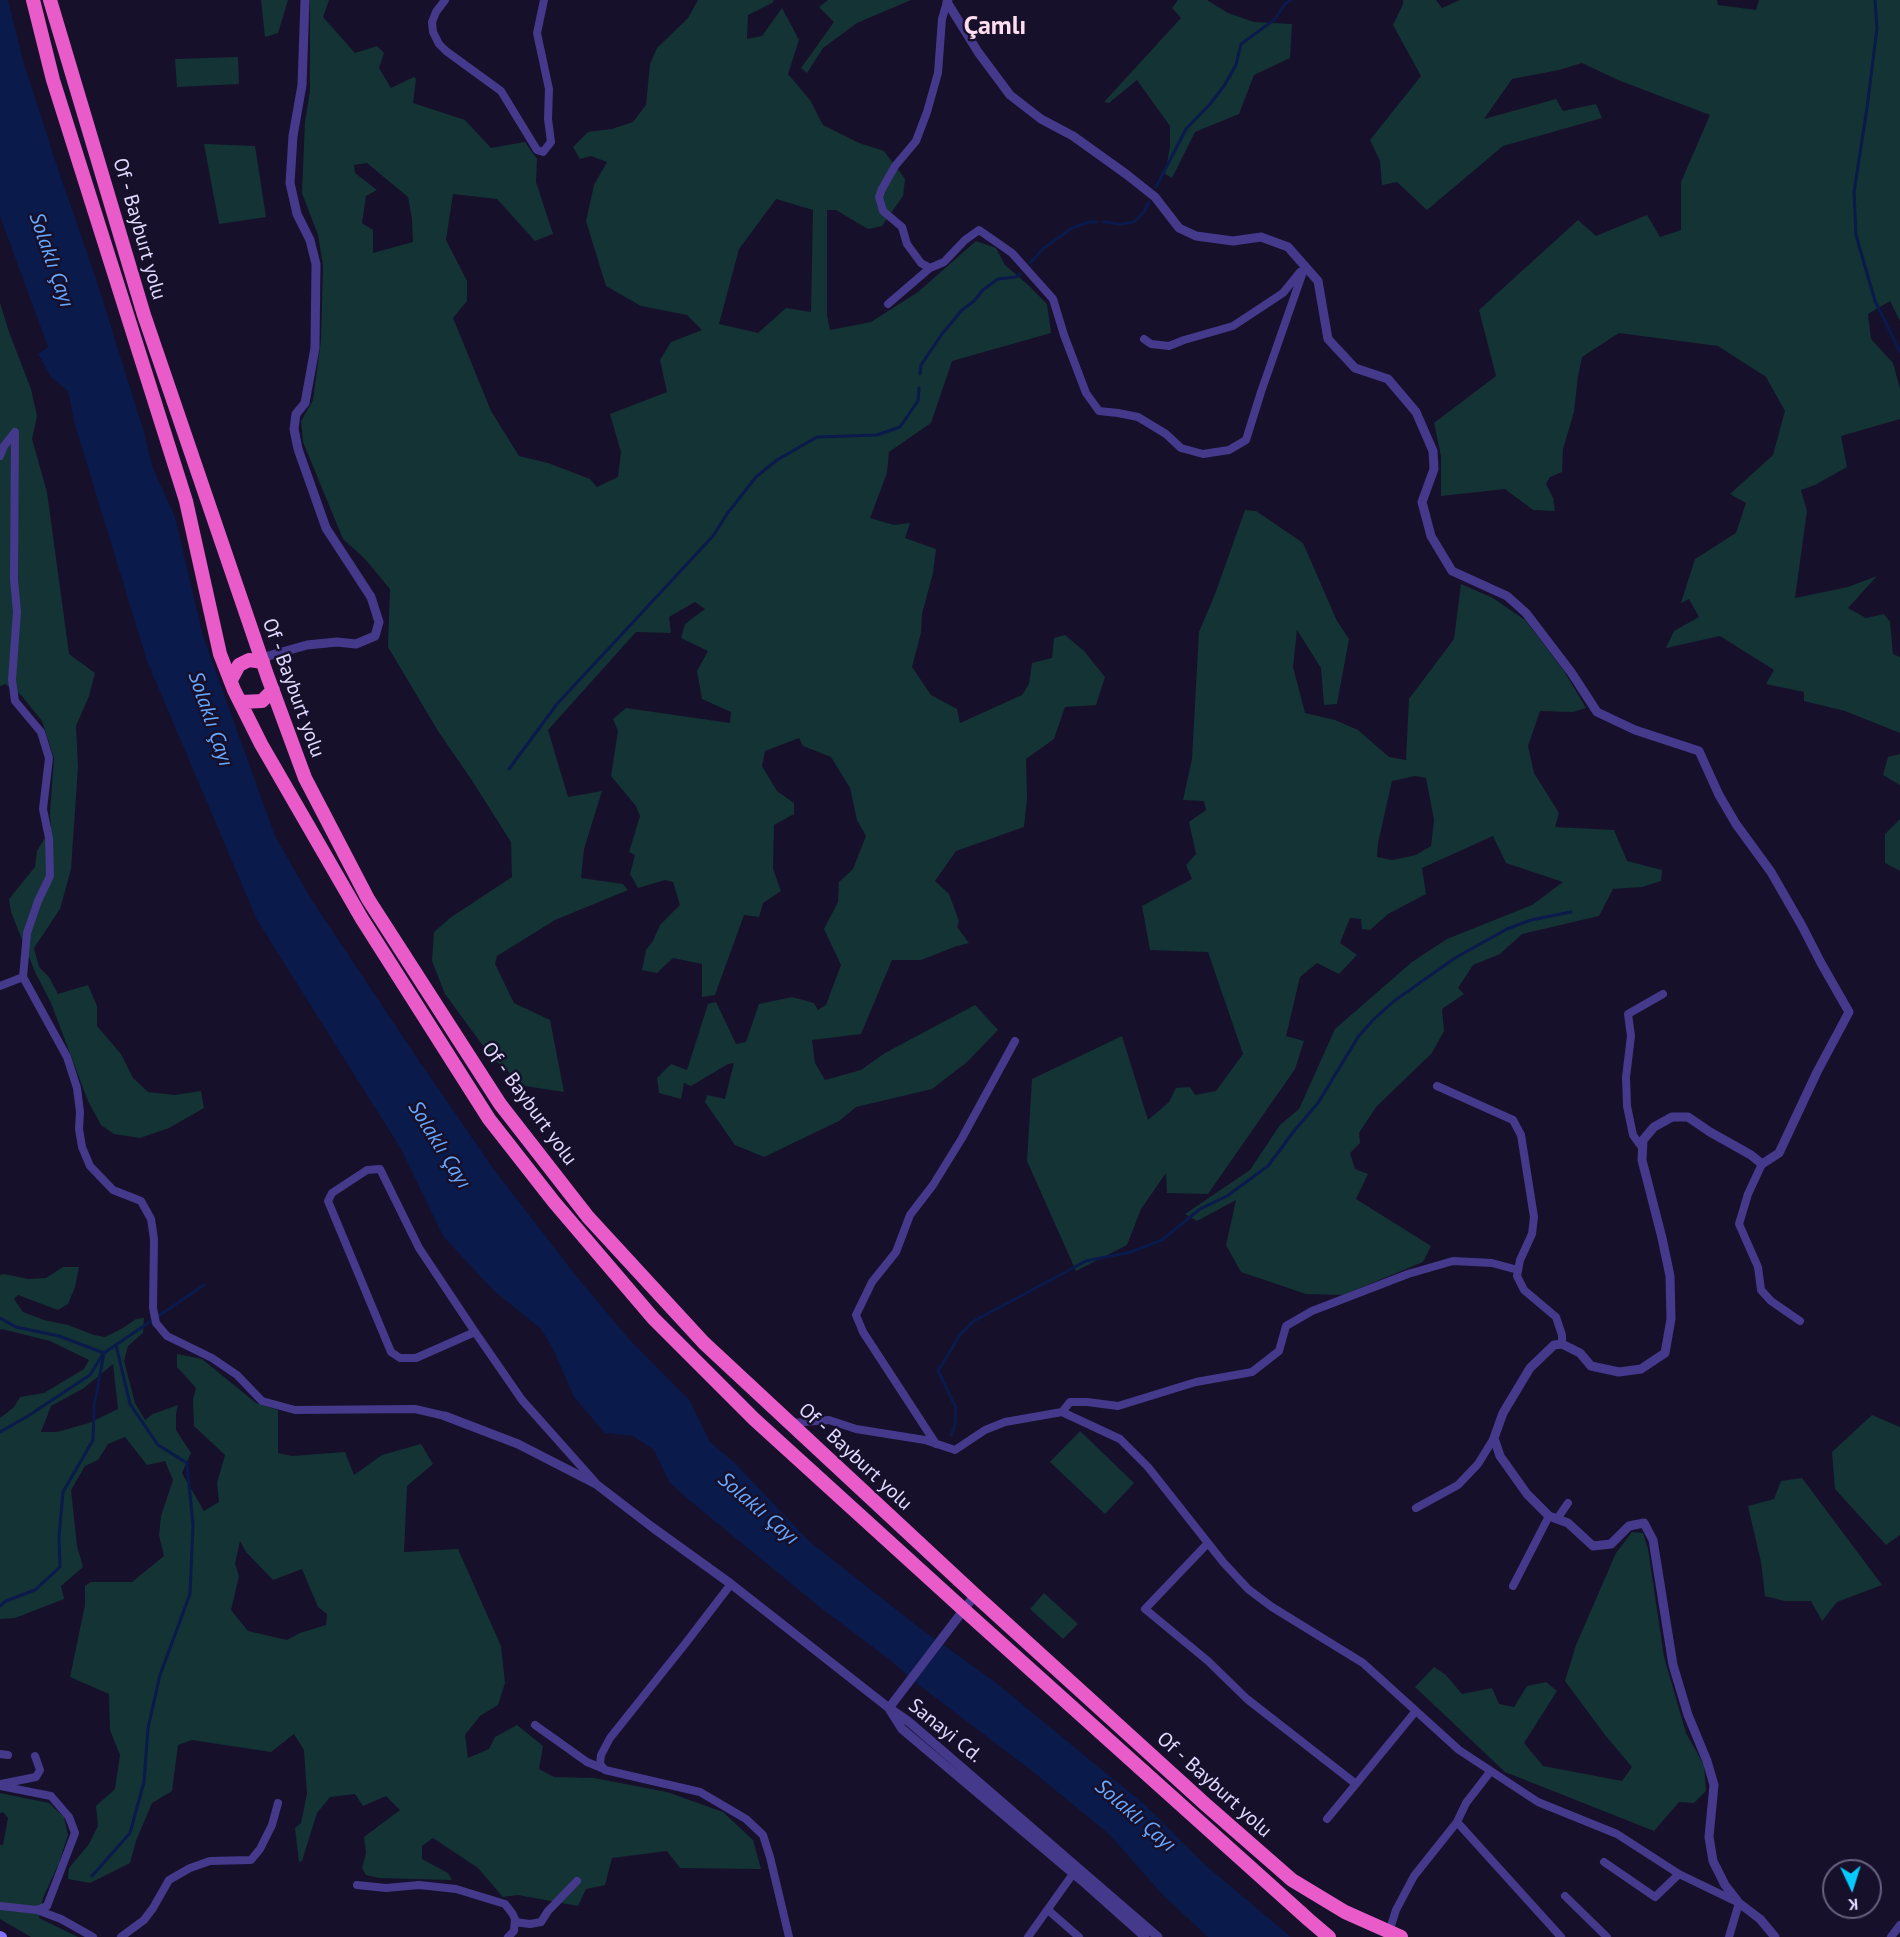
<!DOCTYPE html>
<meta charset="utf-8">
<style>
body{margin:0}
#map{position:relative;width:1900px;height:1937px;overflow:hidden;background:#17102b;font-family:"PT Sans",sans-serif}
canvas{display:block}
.north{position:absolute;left:1822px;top:1859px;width:60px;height:60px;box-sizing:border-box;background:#17102b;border:2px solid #686180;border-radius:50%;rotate:176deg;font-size:16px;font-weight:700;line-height:24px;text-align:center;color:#e2daff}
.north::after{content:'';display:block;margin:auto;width:21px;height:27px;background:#06cbff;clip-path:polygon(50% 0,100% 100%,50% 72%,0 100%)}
</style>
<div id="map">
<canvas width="1900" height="1937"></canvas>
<div class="north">K</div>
</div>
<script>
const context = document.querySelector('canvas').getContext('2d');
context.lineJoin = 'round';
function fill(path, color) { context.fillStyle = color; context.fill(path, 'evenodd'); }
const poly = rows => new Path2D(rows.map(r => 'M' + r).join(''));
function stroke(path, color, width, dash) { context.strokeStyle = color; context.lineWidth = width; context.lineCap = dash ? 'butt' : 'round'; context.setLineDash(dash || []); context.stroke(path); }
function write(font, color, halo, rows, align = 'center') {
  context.font = font + ' "PT Sans",sans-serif'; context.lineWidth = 5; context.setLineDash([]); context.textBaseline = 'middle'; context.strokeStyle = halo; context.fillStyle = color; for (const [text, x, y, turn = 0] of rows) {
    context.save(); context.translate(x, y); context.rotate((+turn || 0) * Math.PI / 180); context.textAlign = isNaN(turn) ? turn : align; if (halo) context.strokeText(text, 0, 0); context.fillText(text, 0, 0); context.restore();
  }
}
fill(poly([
 [261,0,288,0,278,33,265,37],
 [310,0,329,0,323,17,355,53,377,46,384,53,379,68,391,88,414,77,416,79,413,103,465,120,491,148,525,142,537,159,536,182,553,234,535,241,497,199,453,194,446,240,467,281,467,301,453,318,491,411,519,456,548,463,590,479,597,487,618,477,621,452,610,414,667,392,660,360,671,342,702,330,687,315,641,306,606,286,586,221,594,185,607,162,591,156,580,159,573,147,588,132,612,129,633,122,646,105,650,64,657,48,688,18,698,0,774,0,772,3,748,15,747,39,762,36,782,8,799,40,788,74,810,100,823,125,859,143,884,151,905,179,903,196,882,226,868,229,836,210,827,210,827,315,830,330,871,322,918,292,976,241,996,248,1005,265,1027,284,1047,304,1051,333,952,361,931,423,889,452,887,473,870,518,894,525,910,523,905,538,936,549,933,573,922,614,921,633,912,667,931,695,957,709,960,723,1022,695,1029,684,1032,663,1052,658,1054,638,1065,635,1084,651,1105,677,1096,705,1065,707,1054,739,1026,759,1027,799,1024,827,956,851,935,881,949,894,959,921,957,927,969,943,957,946,921,960,892,960,861,1034,812,1040,815,1063,825,1080,861,1070,885,1053,975,1005,998,1030,967,1062,932,1089,856,1107,839,1121,764,1157,735,1145,705,1102,707,1095,725,1099,734,1063,728,1064,691,1086,684,1083,681,1099,659,1093,657,1078,671,1064,687,1070,708,1004,716,1002,736,1044,746,1042,759,1004,792,997,814,1003,818,1010,826,1005,841,965,824,929,838,902,839,882,853,869,866,836,857,820,850,788,831,757,803,746,799,738,765,751,762,766,777,791,794,803,794,814,774,825,773,869,781,891,763,903,759,917,744,915,715,995,702,997,702,964,673,958,657,973,642,970,646,950,653,941,660,925,680,905,673,882,665,880,638,888,630,874,635,855,629,852,640,816,636,806,611,776,618,731,613,719,626,708,730,723,731,712,702,699,697,671,708,651,681,638,685,624,705,609,695,602,669,617,671,633,636,632,548,730,568,797,602,791,584,849,581,878,623,884,628,890,555,920,497,956,495,964,514,1003,550,1020,564,1092,525,1086,492,1058,445,994,432,961,434,932,450,918,512,877,511,842,471,779,438,731,388,647,390,589,365,559,343,539,303,442,301,421,313,400,321,340,323,266,318,235,302,193,305,121,310,91],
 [367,163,408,197,412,219,413,242,373,253,373,230,362,223,366,196,377,190,355,173,354,165],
 [776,199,813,210,811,312,786,308,758,333,719,324,739,249],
 [828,0,911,0,857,23,823,48,807,73,801,68,834,22,819,7],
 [1178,0,1207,0,1228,13,1254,22,1292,24,1290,58,1254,75,1239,114,1195,132,1172,178,1165,174,1170,147,1170,126,1137,80,1109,103,1104,102,1181,18,1172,8],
 [1403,0,1436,0,1442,8,1460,0,1717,0,1718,5,1756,10,1759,0,1900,0,1900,321,1890,301,1868,314,1871,339,1893,363,1900,389,1900,419,1841,436,1847,467,1815,485,1801,490,1807,511,1795,598,1848,587,1877,576,1848,608,1866,618,1884,614,1890,622,1893,654,1900,657,1900,733,1845,711,1804,701,1804,692,1766,684,1774,670,1720,636,1666,648,1674,631,1699,617,1689,599,1681,603,1695,559,1736,533,1746,503,1730,494,1773,455,1785,411,1766,377,1718,346,1619,333,1582,357,1578,376,1574,412,1563,449,1562,472,1550,477,1546,484,1553,498,1555,511,1533,510,1505,489,1441,496,1441,456,1434,423,1496,376,1479,310,1578,220,1596,236,1647,215,1660,237,1681,230,1681,182,1710,115,1618,80,1582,63,1559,70,1512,79,1484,119,1556,99,1563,111,1596,104,1602,118,1503,146,1427,210,1397,182,1382,185,1380,161,1370,140,1421,76,1393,25,1403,4],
 [238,57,239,84,177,87,175,59],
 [204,144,255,146,266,217,219,224],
 [0,303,9,332,31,389,37,416,32,439,47,492,69,654,95,673,89,696,76,726,78,767,71,869,60,909,34,948,39,967,49,977,58,994,88,985,97,1006,97,1026,121,1054,133,1078,148,1092,175,1095,201,1091,204,1108,169,1128,140,1138,114,1134,101,1125,88,1101,51,1003,35,972,11,912,9,899,35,867,37,851,51,827,50,813,54,758,42,721,21,695,5,684,0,686],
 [1245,510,1256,511,1303,543,1337,621,1349,639,1337,704,1324,705,1321,668,1297,630,1293,667,1305,713,1335,720,1358,730,1389,757,1406,760,1409,699,1454,639,1461,584,1493,598,1525,620,1564,671,1586,708,1573,712,1540,711,1528,746,1534,773,1559,813,1555,827,1614,830,1627,861,1662,870,1661,881,1642,887,1613,889,1599,916,1522,934,1500,954,1473,965,1458,988,1464,994,1442,1009,1444,1031,1432,1053,1376,1107,1359,1133,1360,1143,1350,1153,1355,1169,1368,1174,1356,1199,1431,1246,1423,1262,1343,1295,1306,1294,1241,1272,1226,1245,1236,1200,1197,1221,1185,1214,1250,1170,1280,1125,1299,1109,1335,1029,1412,962,1447,939,1532,905,1563,882,1506,863,1493,836,1422,868,1426,894,1388,914,1370,930,1362,929,1361,919,1350,918,1340,943,1357,955,1339,974,1317,963,1300,977,1286,1036,1304,1041,1295,1069,1208,1194,1167,1193,1166,1173,1141,1209,1127,1245,1076,1271,1027,1161,1032,1079,1122,1036,1148,1120,1169,1102,1176,1088,1190,1087,1195,1095,1216,1091,1243,1054,1208,952,1150,950,1142,906,1192,879,1186,865,1196,854,1189,822,1206,810,1204,801,1183,800,1192,759,1199,632,1215,594],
 [1415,776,1426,778,1434,820,1431,846,1416,855,1392,860,1377,857,1378,843,1392,781],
 [1900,754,1900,785,1883,775,1888,757],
 [1900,819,1900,871,1885,863,1885,834],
 [63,1267,79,1267,75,1287,68,1304,58,1310,18,1295,14,1299,23,1312,44,1320,68,1325,94,1335,105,1337,123,1328,136,1319,144,1318,143,1333,128,1346,124,1361,135,1403,145,1420,153,1414,178,1405,176,1414,176,1430,191,1453,182,1473,204,1511,219,1502,217,1483,225,1455,194,1426,193,1399,196,1388,177,1367,177,1354,202,1359,256,1403,278,1410,278,1453,292,1456,345,1452,354,1475,382,1455,421,1444,433,1464,407,1486,404,1552,458,1549,501,1646,505,1683,498,1705,480,1716,465,1735,468,1758,489,1749,495,1737,517,1725,543,1746,539,1769,554,1777,594,1778,667,1792,723,1812,753,1840,761,1869,680,1868,667,1851,612,1858,605,1885,586,1889,578,1906,518,1895,503,1897,478,1868,433,1838,422,1846,422,1859,448,1873,452,1880,379,1878,366,1875,362,1868,366,1853,364,1837,400,1810,386,1796,363,1806,355,1794,330,1797,317,1813,302,1861,299,1862,295,1828,301,1823,307,1794,304,1750,294,1734,271,1752,192,1740,178,1745,172,1791,152,1803,136,1841,130,1863,90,1883,68,1879,69,1868,89,1844,98,1826,96,1806,115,1789,120,1755,110,1730,109,1694,70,1677,85,1605,85,1586,91,1582,132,1582,164,1556,159,1535,161,1516,173,1480,165,1461,147,1465,125,1437,108,1444,98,1460,85,1466,71,1490,77,1546,83,1567,61,1586,64,1599,15,1618,0,1619,0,1418,14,1407,20,1397,44,1393,84,1369,89,1360,50,1341,2,1329,0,1330,0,1275,4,1274,28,1279,46,1278],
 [113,1364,118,1409,89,1423,57,1432,41,1432,51,1406,84,1388],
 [240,1541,246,1552,273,1580,302,1569,318,1607,327,1614,326,1625,300,1633,287,1640,248,1631,231,1610,239,1576,235,1564],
 [1872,1415,1900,1427,1900,1535,1886,1545,1835,1489,1832,1452],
 [1080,1431,1134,1483,1105,1514,1050,1462],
 [1802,1478,1882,1585,1837,1602,1822,1621,1811,1601,1785,1601,1765,1596,1761,1562,1748,1506,1774,1499,1781,1481],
 [1632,1532,1643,1533,1648,1549,1664,1657,1686,1733,1704,1765,1706,1791,1694,1803,1679,1802,1654,1831,1505,1772,1415,1687,1434,1667,1446,1675,1462,1694,1492,1688,1499,1704,1514,1707,1527,1686,1546,1682,1557,1691,1524,1743,1543,1766,1622,1781,1632,1767,1605,1735,1565,1681,1576,1645,1616,1553],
 [1044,1593,1078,1624,1063,1639,1030,1609],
 [0,1793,49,1803,64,1817,68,1835,59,1863,43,1898,39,1918,78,1937,31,1937,0,1919,0,1845,3,1845,8,1818,3,1812,0,1813]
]), '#133335');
fill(poly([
 [0,0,8,0,23,61,59,172,96,279,144,432,152,466,175,517,203,636,275,836,311,899,413,1052,495,1171,577,1277,628,1338,690,1401,710,1442,735,1463,810,1542,921,1629,995,1682,1146,1806,1204,1864,1291,1937,1208,1937,1162,1894,1109,1834,1032,1771,915,1682,890,1660,821,1608,689,1500,669,1482,654,1450,633,1436,605,1433,574,1397,553,1349,541,1329,494,1291,443,1236,401,1149,257,920,147,661,75,425,68,391,51,377,38,354,48,347,0,216]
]), '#091a4b');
stroke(poly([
 [1875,0,1877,28,1867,108,1854,192,1856,235,1875,301,1900,352],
 [1156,187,1186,129,1210,104,1224,86,1236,65,1241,44,1274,20,1286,3,1291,0],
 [1104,222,1120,224,1134,222,1144,212,1149,202],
 [1030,263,1044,248,1072,228,1089,222,1096,222],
 [920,374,921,365,942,334,962,310,974,301,983,290,998,279,1016,277,1020,274],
 [509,769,557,704,713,536,727,514,756,477,777,460,817,437,877,435,900,427,918,401,919,388],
 [0,1318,16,1327,59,1336,104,1353,204,1285],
 [0,1432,28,1416,90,1375,103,1354],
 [951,1435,955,1425,956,1408,938,1371,960,1335,974,1321,1086,1261,1131,1252,1162,1240,1200,1209,1227,1196,1268,1166,1294,1131,1318,1103,1358,1037,1373,1020,1394,1001,1455,958,1507,929,1531,920,1571,912],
 [0,1606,6,1601,35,1590,60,1567,59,1537,63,1492,93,1440,94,1407,104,1353],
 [92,1876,130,1833,144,1782,148,1728,160,1675,190,1594,193,1525,187,1463,158,1445,130,1404,116,1345]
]), '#091a4b', 3);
stroke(poly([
 [445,0,436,12,432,22,433,32,439,44,446,51,501,91,537,150,543,152,551,142,548,119,549,89,537,33,544,0],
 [947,2,942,19,938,73,927,112,916,141,895,166,882,189,879,197,883,211,902,227,907,244,921,263,930,268,944,262,965,240,979,230,1012,253,1053,299,1064,335,1086,393,1099,411,1118,413,1138,417,1166,434,1181,448,1203,454,1229,450,1246,440,1261,392,1305,266],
 [888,304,930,268],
 [1144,339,1151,344,1169,346,1184,340,1233,326,1283,293,1300,272],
 [0,456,4,446,15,432,14,580,17,612,12,680,15,701,41,732,49,758,43,809,49,838,50,876,38,901,27,933,23,977,67,1057,77,1088,80,1112,79,1129,82,1147,90,1166,113,1190,141,1201,151,1219,154,1239,153,1308,156,1323,167,1336,212,1358,237,1375,262,1401,295,1410,415,1409,445,1416],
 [0,986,23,977],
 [1437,1086,1513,1120,1521,1135,1534,1217,1532,1234,1520,1260,1517,1276,1524,1290,1556,1317,1562,1335,1562,1344],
 [1643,1149,1633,1135,1627,1106,1626,1077,1631,1036,1628,1014,1663,994],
 [1762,1164,1748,1194,1739,1224,1758,1267,1761,1290,1771,1301,1800,1321],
 [475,1332,416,1358,400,1358,391,1352,328,1201,332,1193,367,1170,380,1169,419,1248,475,1332,522,1400,595,1482],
 [1062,1412,1120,1439,1148,1467,1223,1562,1248,1589,1272,1607,1363,1663,1459,1750,1538,1802,1617,1834,1679,1874,1739,1903,1729,1937],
 [791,1423,829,1420,856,1429,925,1440,955,1450,985,1430,1005,1422,1062,1412,1070,1402,1087,1402,1118,1406,1196,1382,1252,1372,1279,1351,1286,1326,1312,1311,1408,1274,1453,1261,1492,1263,1518,1270],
 [936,1444,863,1332,856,1315,872,1282,896,1252,910,1215,933,1185,962,1138,1015,1041],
 [1416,1508,1458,1485,1478,1464,1494,1438],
 [1557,1519,1568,1503],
 [1208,1543,1145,1609,1208,1661,1247,1699,1356,1784,1415,1712],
 [731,1584,685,1644,610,1738,601,1755,600,1764,605,1770,700,1792,746,1819,763,1835,770,1857,789,1937],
 [1513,1586,1549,1516],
 [535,1725,587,1762,604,1769],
 [0,1754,8,1755],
 [1,1784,36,1777,40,1770,35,1756],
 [0,1786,51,1796,69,1817,75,1833,47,1906,37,1910,0,1906],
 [1327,1819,1356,1784],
 [1457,1822,1561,1937],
 [1604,1862,1655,1897,1679,1874],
 [357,1885,386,1888,419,1885,456,1889,505,1904,512,1913,515,1919,514,1931,508,1937],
 [1565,1896,1607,1937],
 [37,1910,61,1919,93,1937],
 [1048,1910,1079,1937],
 [515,1922,530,1924,541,1922,548,1911,577,1881],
 [1389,1932,1396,1910,1414,1876,1457,1822,1466,1803,1490,1772],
 [121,1937,144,1920,153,1908,169,1880,190,1868,210,1861,251,1860,260,1849,272,1825,278,1803],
 [1028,1937,1075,1871],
 [1891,1937,1900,1925]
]), '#45398b', 8);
stroke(poly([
 [948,0,947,2,978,52,1010,95,1041,119,1073,136,1126,174,1155,197,1179,228,1196,236,1233,241,1261,237,1288,247,1318,281,1328,339,1355,368,1388,379,1416,412,1433,451,1434,469,1422,502,1431,536,1452,571,1507,596,1526,613,1571,672,1597,712,1635,730,1699,751,1719,795,1736,824,1771,872,1802,926,1821,963,1849,1012,1817,1072,1779,1153,1762,1164,1751,1155,1710,1132,1688,1117,1672,1117,1654,1127,1643,1140,1642,1160,1662,1238,1670,1276,1671,1319,1665,1353,1641,1369,1619,1372,1591,1366,1580,1353,1562,1344,1554,1345,1530,1368,1503,1413,1494,1438,1500,1456,1527,1494,1549,1516,1568,1523,1593,1546,1611,1544,1629,1526,1644,1523,1653,1540,1673,1665,1688,1715,1707,1761,1714,1785,1709,1837,1713,1861,1725,1885,1739,1903,1760,1919,1775,1937],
 [261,658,307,645,337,642,356,644,375,636,379,622,371,597,326,528,298,449,294,429,296,414,305,403,315,348,316,264,310,240,297,214,290,183,293,136,302,85,305,0],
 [445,1416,518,1444,596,1484,652,1527,731,1584,889,1708,908,1721,1158,1937],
 [889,1708,975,1595],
 [890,1710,902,1729,1081,1880,1145,1937]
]), '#45398b', 9);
stroke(poly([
 [0,1936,2,1937]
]), '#8471ff', 10);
stroke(poly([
 [33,0,53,80,186,501,220,654,234,690,261,744,362,919,489,1119,554,1202,653,1318,754,1419,963,1609,1309,1920,1329,1937],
 [50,0,144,315,267,675,305,778,368,899,500,1104,588,1217,704,1343,975,1595,1205,1804,1292,1880,1345,1912,1401,1937],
 [231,680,239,665,249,660,263,662],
 [241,702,262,701,273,690]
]), '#ea5bca', 14);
write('20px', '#e2daff', '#17102b', [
 ["Of - Bayburt yolu",139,229,74],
 ["Of - Bayburt yolu",293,688,70],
 ["Of - Bayburt yolu",529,1104,54],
 ["Of - Bayburt yolu",855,1457,43],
 ["Sanayi Cd.",945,1731,39],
 ["Of - Bayburt yolu",1214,1785,42]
]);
write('italic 21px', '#68a9ff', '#17102b', [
 ["Solaklı Çayı",51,260,71],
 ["Solaklı Çayı",210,719,71],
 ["Solaklı Çayı",439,1145,58],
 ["Solaklı Çayı",758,1509,41],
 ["Solaklı Çayı",1135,1816,41]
]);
write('bold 26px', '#ffdcee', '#17102b', [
 ["Çamlı",995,27]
]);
</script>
